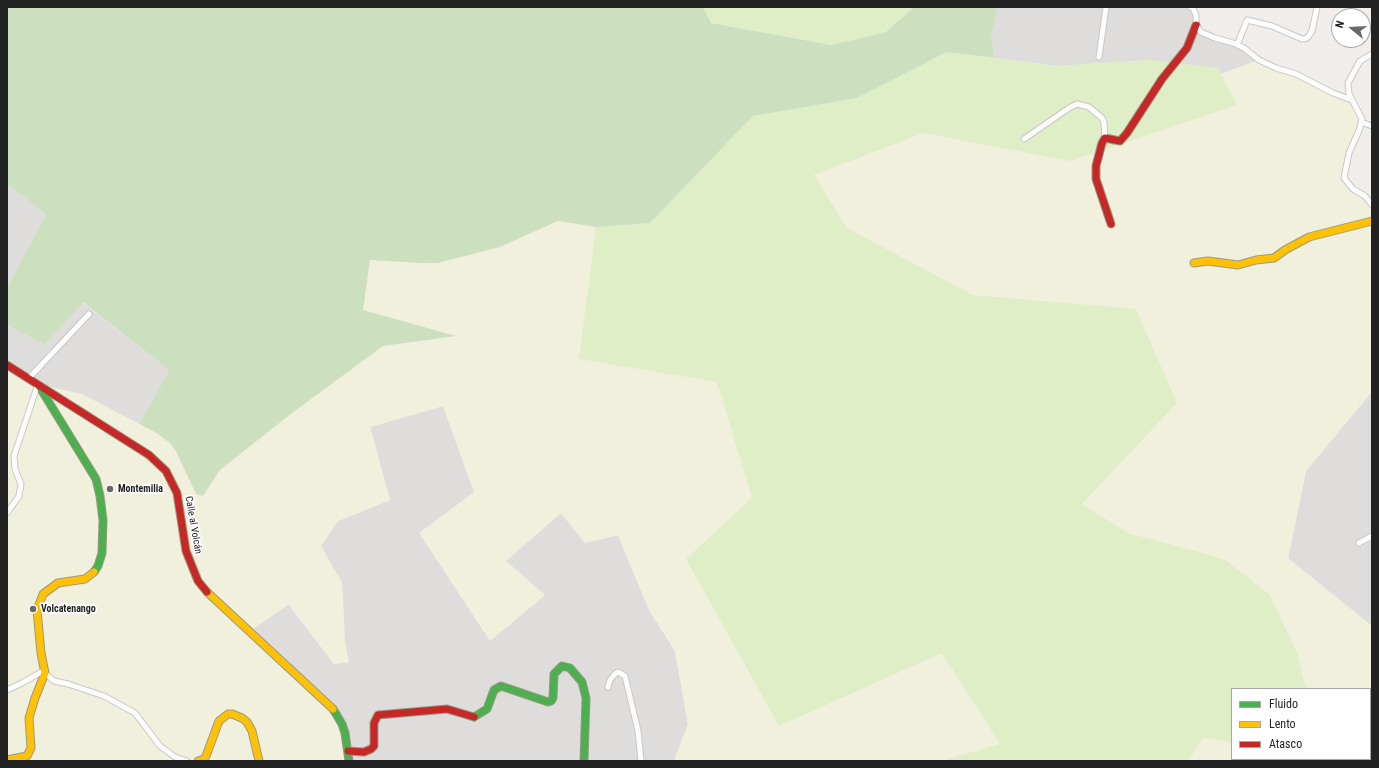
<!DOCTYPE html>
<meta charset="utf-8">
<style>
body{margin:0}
#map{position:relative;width:1379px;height:768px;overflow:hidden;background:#f0edea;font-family:"Roboto Condensed",sans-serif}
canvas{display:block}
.frame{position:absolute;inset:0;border:8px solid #222;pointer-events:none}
.legend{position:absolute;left:1231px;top:688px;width:140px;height:72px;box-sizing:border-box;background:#fff;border:1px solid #a7a7a7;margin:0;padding:5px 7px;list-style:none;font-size:12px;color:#222}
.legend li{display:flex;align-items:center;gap:8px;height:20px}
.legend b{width:20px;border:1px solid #a7a7a7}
.north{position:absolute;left:1331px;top:8px;width:40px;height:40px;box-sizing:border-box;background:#fff;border:1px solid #a7a7a7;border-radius:50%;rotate:288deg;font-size:11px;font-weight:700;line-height:16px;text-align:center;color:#222}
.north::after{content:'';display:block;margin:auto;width:14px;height:18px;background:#6a6968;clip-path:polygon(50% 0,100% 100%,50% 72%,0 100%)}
</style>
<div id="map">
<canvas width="1379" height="768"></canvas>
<div class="frame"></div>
<ul class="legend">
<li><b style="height:5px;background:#4caf50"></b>Fluido</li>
<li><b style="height:5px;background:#ffc107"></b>Lento</li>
<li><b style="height:5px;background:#c62828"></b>Atasco</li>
</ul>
<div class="north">N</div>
</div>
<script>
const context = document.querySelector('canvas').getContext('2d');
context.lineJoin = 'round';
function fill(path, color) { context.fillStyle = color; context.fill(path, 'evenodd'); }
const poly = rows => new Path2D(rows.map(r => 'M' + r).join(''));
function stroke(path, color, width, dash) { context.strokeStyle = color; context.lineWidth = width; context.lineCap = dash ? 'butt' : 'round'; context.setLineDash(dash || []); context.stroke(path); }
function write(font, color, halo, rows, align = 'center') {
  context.font = font + ' "Roboto Condensed",sans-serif'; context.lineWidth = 3.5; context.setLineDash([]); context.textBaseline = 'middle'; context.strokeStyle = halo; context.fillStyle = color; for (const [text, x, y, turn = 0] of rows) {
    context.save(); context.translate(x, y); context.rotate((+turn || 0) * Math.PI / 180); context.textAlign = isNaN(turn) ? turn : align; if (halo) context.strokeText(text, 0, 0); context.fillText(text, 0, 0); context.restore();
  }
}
fill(poly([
 [998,7,1197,7,1196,15,1201,32,1233,43,1259,60,1221,74,1151,60,1057,66,995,58,991,38],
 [7,184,46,214,7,288],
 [82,302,169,370,139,424,38,384,7,365,7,325,45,345],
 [1370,394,1372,395,1372,626,1288,559,1306,471],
 [443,406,474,492,490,641,545,595,505,561,561,513,585,543,618,535,649,610,675,651,688,724,674,761,349,761,249,632,288,604,334,664,348,662,345,642,342,583,321,546,338,521,390,500,370,427]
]), '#dfdddc');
fill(poly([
 [1259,60,1352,100,1362,119,1344,178,1365,196,1372,195,1372,395,1370,394,1306,471,1288,558,1372,626,1372,761,1188,761,1203,738,1232,742,1232,759,1370,759,1370,689,1306,689,1297,653,1269,594,1224,559,1128,533,1082,504,1177,403,1136,309,973,295,847,228,814,175,923,133,1070,161,1221,74],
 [558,221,596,227,579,359,717,382,752,498,686,559,779,726,942,653,1000,744,941,761,674,761,688,724,675,651,649,610,618,535,585,543,561,513,506,561,545,595,490,641,419,533,474,492,443,406,370,427,390,500,338,521,321,546,342,583,345,642,349,662,334,664,289,604,249,632,338,716,349,761,7,761,7,365,38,384,82,394,155,432,170,443,203,496,220,470,292,413,383,346,454,337,362,310,370,260,419,263,438,263,500,247]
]), '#f1f0dd');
fill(poly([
 [703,7,914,7,886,32,831,45,711,23],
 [948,52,1057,66,1151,60,1218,68,1237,105,1070,161,923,133,814,175,847,228,973,295,1136,309,1177,403,1082,504,1128,533,1224,559,1270,595,1297,653,1306,689,1232,689,1232,742,1203,738,1188,761,941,761,1000,744,942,653,779,726,686,559,752,498,717,382,579,359,596,227,650,223,753,116,857,98]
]), '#dfeec7');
fill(poly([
 [7,7,703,7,711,23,831,45,886,32,914,7,998,7,991,38,995,58,947,52,857,98,753,116,650,223,596,227,558,221,500,247,438,263,419,263,370,260,363,310,456,336,383,346,292,413,220,470,203,496,196,494,176,451,170,443,155,432,139,424,169,370,83,302,45,345,7,325,7,288,46,214,7,184]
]), '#ccdfbe');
const street = poly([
 [1190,7,1193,8,1196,15,1196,25,1201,32,1215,38,1233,43,1244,48,1259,60,1276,68,1296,74,1333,93,1352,100],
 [1237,45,1247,20,1272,26,1302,39,1305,39,1308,37,1312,31,1317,7],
 [1372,54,1360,61,1348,83,1349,94,1362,119,1360,128,1349,153,1344,178,1353,189,1365,196,1372,205],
 [1099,57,1106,7],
 [1361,122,1372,126],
 [1024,139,1069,108,1077,104,1089,107,1102,118,1104,123,1105,138],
 [29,378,89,314],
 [7,513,19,496,21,484,15,469,14,456,38,384],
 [1359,543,1372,536],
 [45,673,54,681,68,684,104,696,135,713,160,746,175,757,187,761],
 [608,687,610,680,615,674,618,672,625,676,638,731,641,761],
 [7,690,22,683,45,670]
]);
const fast = poly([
 [39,386,96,479,100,496,103,520,102,553,98,566,94,572],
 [333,709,342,724,345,733,349,761],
 [474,717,487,709,494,690,501,686,548,702,551,701,553,698,554,674,562,666,570,668,582,682,586,698,584,761]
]);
const slow = poly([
 [1194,263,1208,261,1238,265,1256,260,1274,258,1285,250,1309,237,1372,221],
 [207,592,333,709],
 [7,760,27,756,31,748,29,718,35,698,45,673,41,653,37,610,43,594,58,583,85,579,94,572],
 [198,761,204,759,206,756,219,721,228,714,232,714,242,718,247,722,252,731,259,761]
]);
const jam = poly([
 [1111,224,1096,179,1096,166,1102,143,1105,138,1120,141,1127,133,1162,79,1187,48,1196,25],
 [7,365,149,455,166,471,177,493,186,551,198,581,207,592],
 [348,751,364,752,371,749,374,746,374,723,378,715,447,709,474,717]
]);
stroke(street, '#c9c8c6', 7);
stroke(fast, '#9b9a80', 9);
stroke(slow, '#9b9a80', 9);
stroke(jam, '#9b9a80', 9);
stroke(street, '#fdfcfc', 5);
stroke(fast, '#4caf50', 7);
stroke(slow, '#ffc107', 7);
stroke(jam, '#c62828', 7);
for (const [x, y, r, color] of [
 [110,489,4,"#6a6968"],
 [33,609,4,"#6a6968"]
]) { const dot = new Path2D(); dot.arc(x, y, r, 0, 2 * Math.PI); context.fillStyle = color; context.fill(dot); stroke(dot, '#fff', 1.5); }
write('bold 10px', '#222', '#fff', [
 ["Montemilia",118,489],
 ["Volcatenango",41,609]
], 'left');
write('10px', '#222', '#fff', [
 ["Calle al Volcán",193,525,80]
]);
</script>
